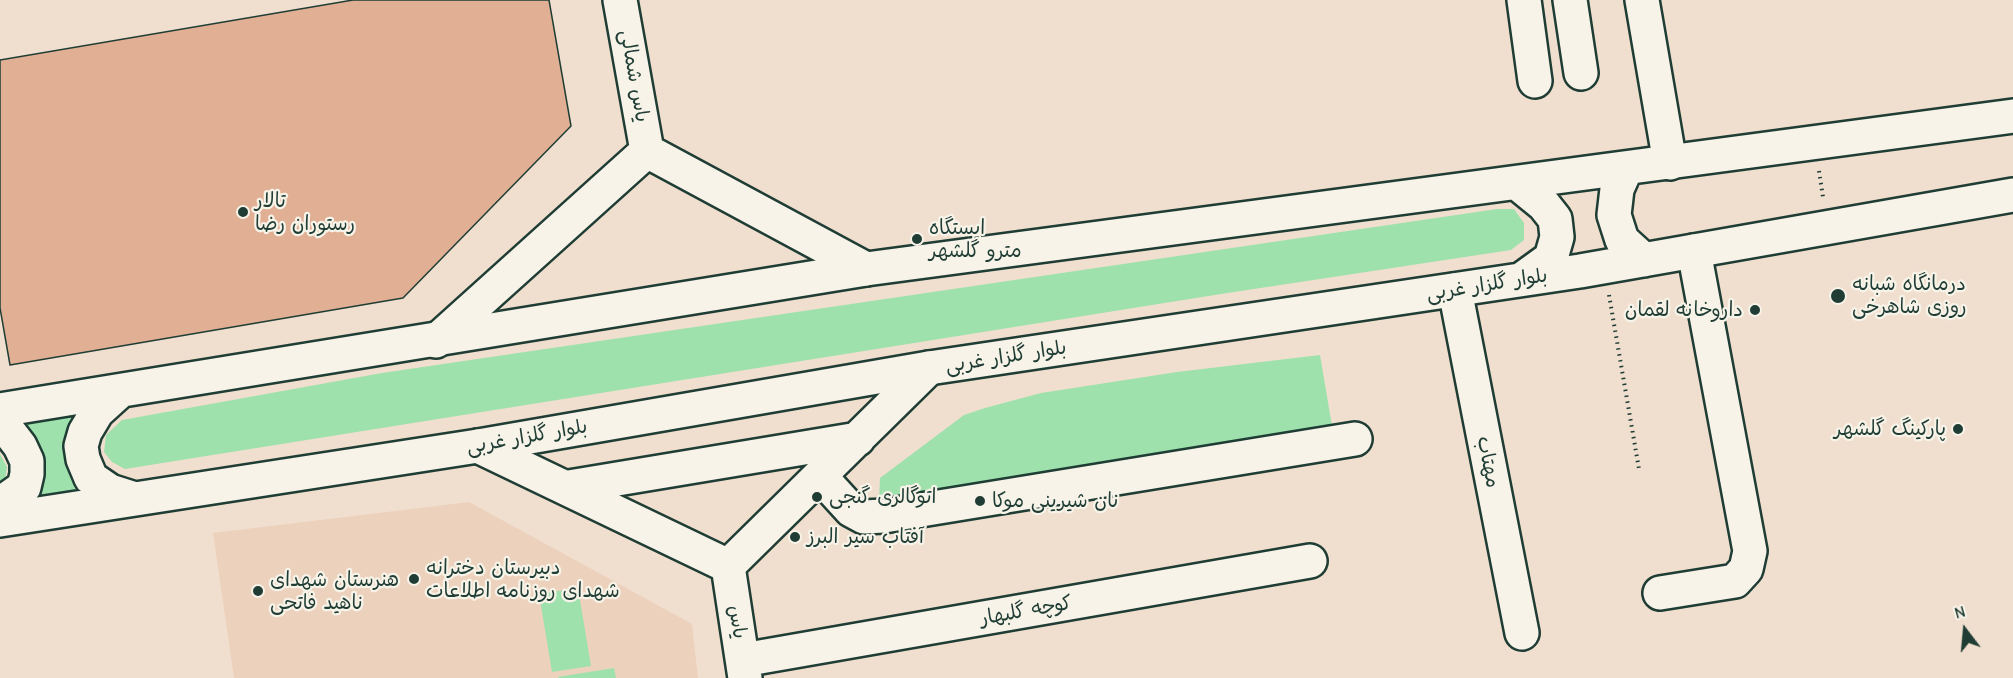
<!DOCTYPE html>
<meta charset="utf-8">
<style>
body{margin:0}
#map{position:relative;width:2013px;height:678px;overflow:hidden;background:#f0dfcf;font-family:"Comic Neue",sans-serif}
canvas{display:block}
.north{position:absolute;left:1935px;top:600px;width:60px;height:60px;-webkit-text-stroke:4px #f7f3e8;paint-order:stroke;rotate:344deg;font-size:16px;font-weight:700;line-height:24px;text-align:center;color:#1f3d34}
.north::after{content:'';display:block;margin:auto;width:21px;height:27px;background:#1f3d34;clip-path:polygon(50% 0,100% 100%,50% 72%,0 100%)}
</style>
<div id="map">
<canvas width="2013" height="678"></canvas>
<div class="north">N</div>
</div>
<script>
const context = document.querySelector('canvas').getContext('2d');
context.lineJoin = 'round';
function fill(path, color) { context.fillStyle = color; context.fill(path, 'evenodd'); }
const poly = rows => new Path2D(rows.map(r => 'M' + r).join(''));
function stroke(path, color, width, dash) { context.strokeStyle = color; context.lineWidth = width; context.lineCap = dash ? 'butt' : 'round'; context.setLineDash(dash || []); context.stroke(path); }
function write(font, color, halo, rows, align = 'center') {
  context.font = font + ' "Comic Neue","Playpen Sans Arabic",sans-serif'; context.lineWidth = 4.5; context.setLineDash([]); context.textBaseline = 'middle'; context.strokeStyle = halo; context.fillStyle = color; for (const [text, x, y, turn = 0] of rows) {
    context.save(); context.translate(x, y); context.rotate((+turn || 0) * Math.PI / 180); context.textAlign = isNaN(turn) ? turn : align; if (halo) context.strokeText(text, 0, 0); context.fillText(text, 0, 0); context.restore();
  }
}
fill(poly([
 [469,502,692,624,698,678,234,678,213,533]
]), '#ecd1bd');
fill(poly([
 [1497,209,1514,209,1524,223,1524,240,1511,250,1221,294,125,469,112,462,104,452,106,435,122,420,382,373],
 [1320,355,1332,426,879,501,880,478,964,415,985,408,1041,393,1177,372],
 [82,412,67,434,65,457,75,478,93,492,17,505,13,423],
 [0,454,7,467,5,481,0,484],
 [578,588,591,666,552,672,539,594],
 [614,668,616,678,558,678,558,677]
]), '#9fe1ac');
const building = poly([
 [353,0,549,0,571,126,403,298,10,365,0,308,0,60,353,0]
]);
fill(building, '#e1af94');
stroke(building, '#1f3d34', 1.5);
const minor = poly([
 [620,0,647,151],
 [1524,0,1535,81],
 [1570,0,1581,73],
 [1642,0,1670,163],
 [647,151,866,269],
 [1455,290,1522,633],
 [436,341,647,151],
 [478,446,728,566],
 [820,476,851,510,864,517,884,516,1355,439],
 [569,487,858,439],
 [728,566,929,368],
 [728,566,745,678],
 [1660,593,1735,581,1746,569,1750,551,1694,251],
 [743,660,1310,561]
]);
const major = poly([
 [1626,169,1617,189,1614,215,1622,240,1644,260],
 [1517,183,1544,205,1555,219,1557,237,1551,258,1522,279],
 [118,393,97,412,85,432,81,446,83,459,91,478,110,491,132,498],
 [0,410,866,269,2013,116],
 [0,430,10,433,20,446,27,461,27,474,24,487,0,504],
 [0,520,478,446,929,368,1580,271,2013,195]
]);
stroke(minor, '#1f3d34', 38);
stroke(major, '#1f3d34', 38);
stroke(poly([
 [1819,171,1823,197],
 [1609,295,1639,469]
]), '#1f3d34', 4, [1.5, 4.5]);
stroke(minor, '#f7f3e8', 33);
stroke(major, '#f7f3e8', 33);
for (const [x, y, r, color] of [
 [243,212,6,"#1f3d34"],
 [917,239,6,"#1f3d34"],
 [1838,296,8,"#1f3d34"],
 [1755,310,6,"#1f3d34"],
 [1958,429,6,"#1f3d34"],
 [817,497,6,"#1f3d34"],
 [980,501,6,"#1f3d34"],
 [795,537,6,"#1f3d34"],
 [414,579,6,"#1f3d34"],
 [258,591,6,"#1f3d34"]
]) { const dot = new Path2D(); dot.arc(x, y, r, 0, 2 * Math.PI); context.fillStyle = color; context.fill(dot); stroke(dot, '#f7f3e8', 2); }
write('20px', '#1f3d34', '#f7f3e8', [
 ["یاس شمالی",634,76,80],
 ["بلوار گلزار غربی",1487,285,-9],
 ["بلوار گلزار غربی",1006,357,-9],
 ["بلوار گلزار غربی",527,437,-10],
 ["مهتاب",1488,462,79],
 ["کوچه گلبهار",1026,611,-10],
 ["یاس",737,622,81]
]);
write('20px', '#1f3d34', '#f7f3e8', [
 ["تالار",255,201],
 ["رستوران رضا",255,224],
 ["ایستگاه",929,228],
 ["مترو گلشهر",929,251],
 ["درمانگاه شبانه",1852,284],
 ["روزی شاهرخی",1852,307],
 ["داروخانه لقمان",1743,310,"right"],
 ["پارکینگ گلشهر",1946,429,"right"],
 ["اتوگالری گنجی",829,497],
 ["نان شیرینی موکا",992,501],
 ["آفتاب سیر البرز",807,537],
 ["دبیرستان دخترانه",426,568],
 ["شهدای روزنامه اطلاعات",426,591],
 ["هنرستان شهدای",270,580],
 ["ناهید فاتحی",270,603]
], 'left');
</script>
